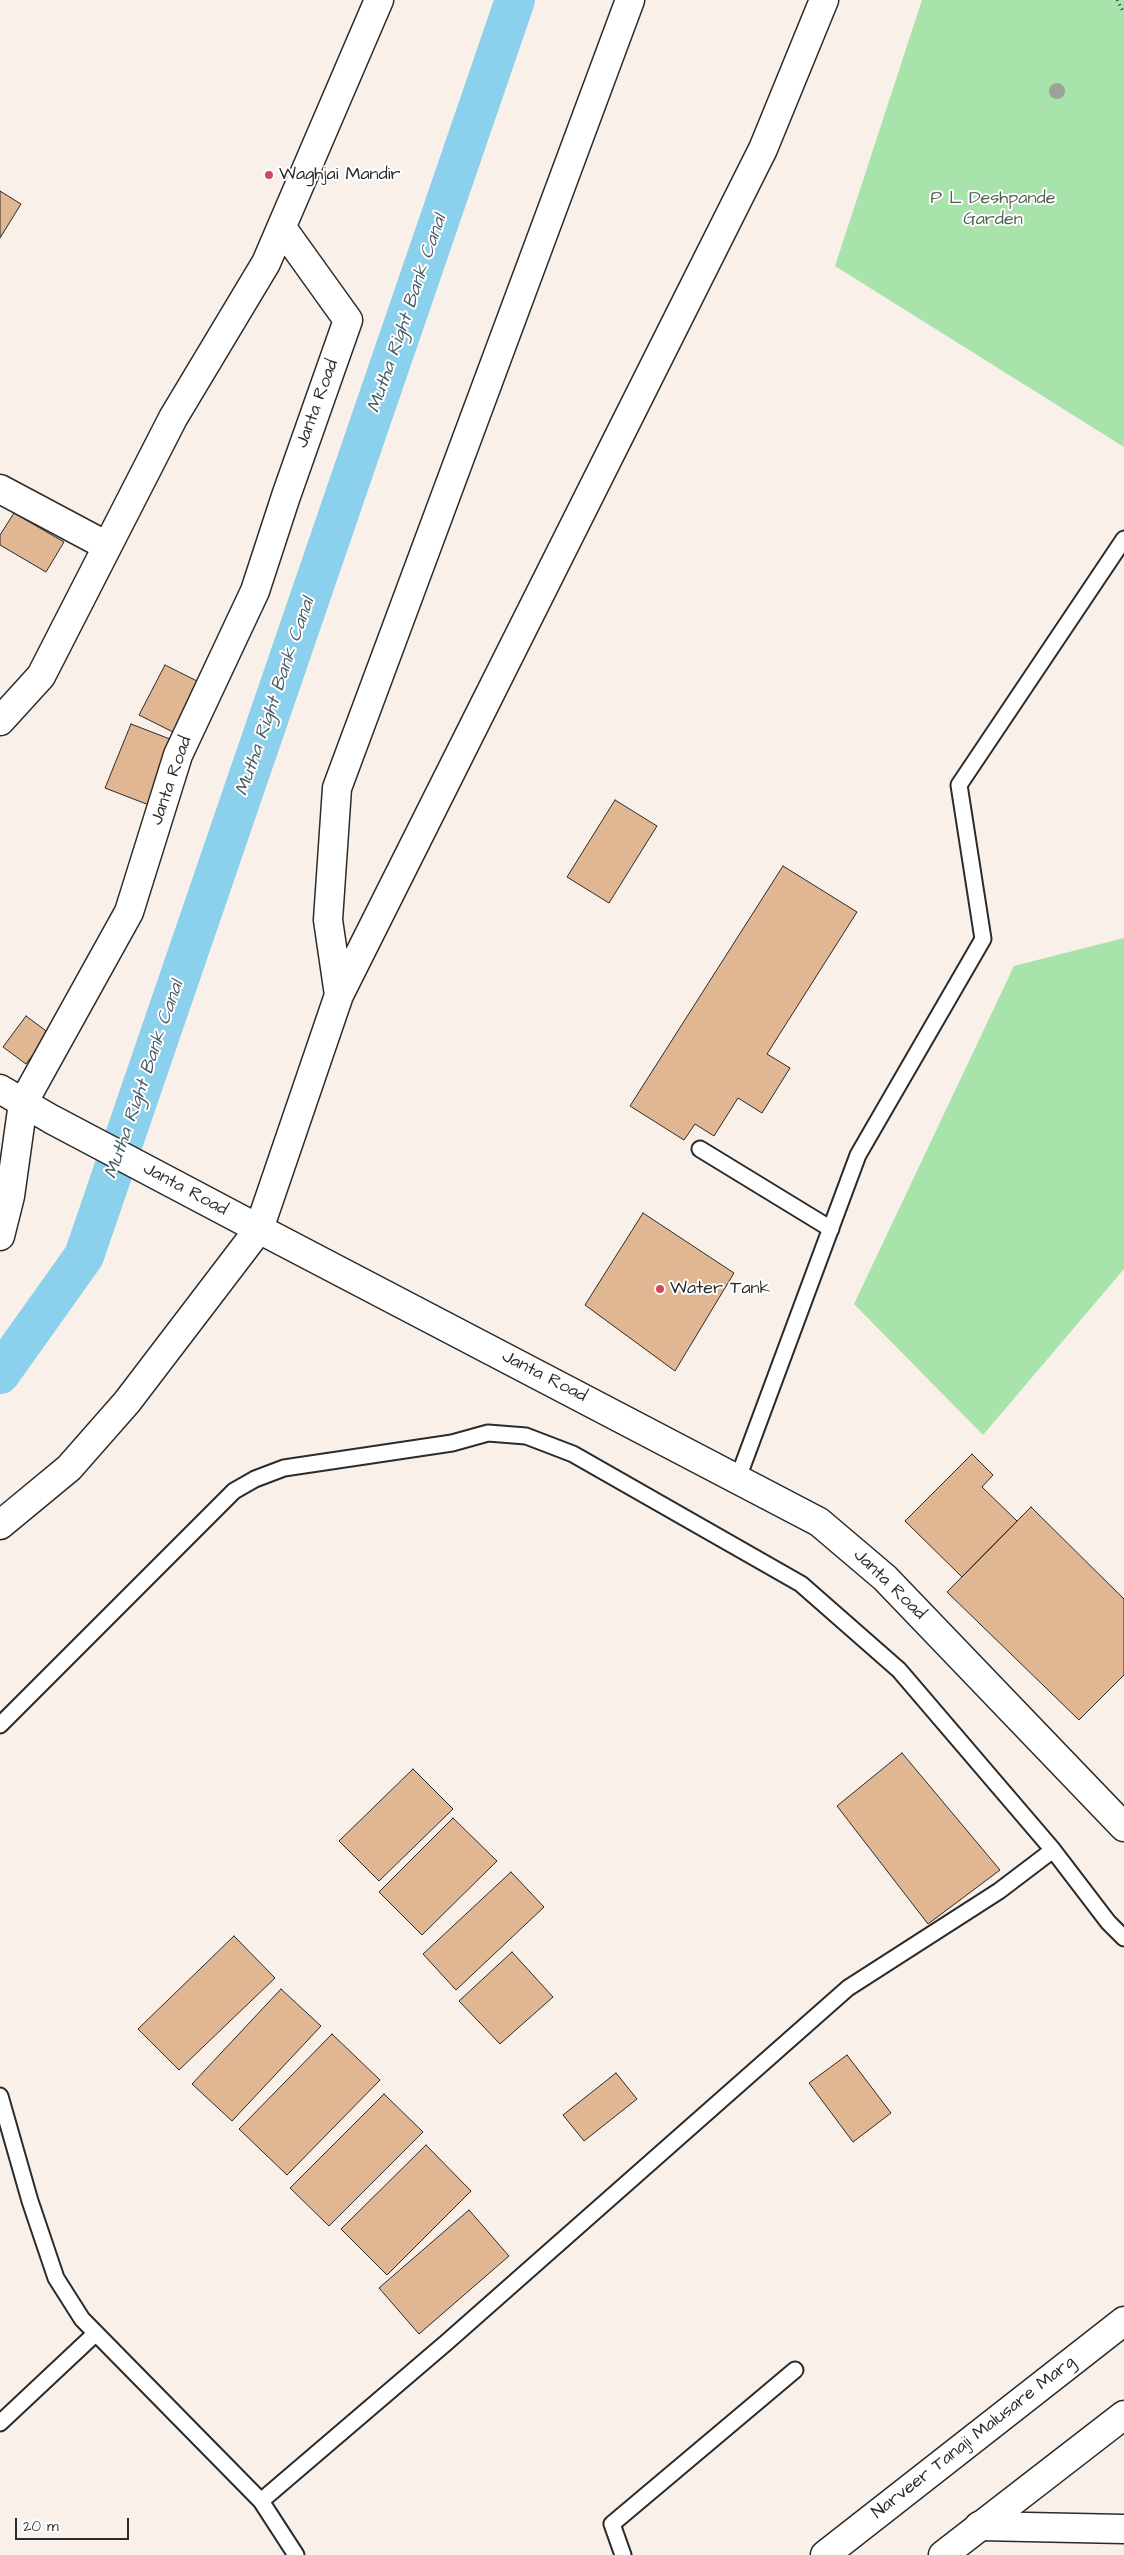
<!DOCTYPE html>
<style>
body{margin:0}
#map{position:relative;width:1124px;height:2555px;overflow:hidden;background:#f9f0e9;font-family:"Architects Daughter",sans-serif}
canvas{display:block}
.scale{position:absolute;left:15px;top:2518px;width:114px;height:22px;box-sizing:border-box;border:2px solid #2b2b2b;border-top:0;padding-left:6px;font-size:15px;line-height:18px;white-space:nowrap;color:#2b2b2b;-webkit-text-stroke:4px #fff;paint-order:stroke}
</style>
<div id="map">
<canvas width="1124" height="2555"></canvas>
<div class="scale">20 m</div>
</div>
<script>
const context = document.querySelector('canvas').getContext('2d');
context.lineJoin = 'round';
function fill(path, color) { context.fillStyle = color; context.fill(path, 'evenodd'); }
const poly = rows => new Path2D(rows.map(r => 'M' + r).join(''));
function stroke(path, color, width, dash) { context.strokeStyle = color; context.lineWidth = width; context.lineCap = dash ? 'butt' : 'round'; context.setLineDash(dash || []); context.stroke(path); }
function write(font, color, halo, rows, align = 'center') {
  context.font = font + ' "Architects Daughter",sans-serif'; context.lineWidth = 4; context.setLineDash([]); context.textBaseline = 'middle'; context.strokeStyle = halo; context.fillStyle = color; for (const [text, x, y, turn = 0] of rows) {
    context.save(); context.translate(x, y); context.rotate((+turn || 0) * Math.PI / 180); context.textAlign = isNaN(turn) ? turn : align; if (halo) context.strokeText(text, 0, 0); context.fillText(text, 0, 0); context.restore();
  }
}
fill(poly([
 [922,0,1124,0,1124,447,835,266],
 [1124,938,1124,1269,983,1435,854,1304,1014,966]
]), '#a7e3aa');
stroke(poly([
 [0,1374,84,1256,515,0]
]), '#8bd0ec', 40);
const building = poly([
 [0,191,21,204,0,238,0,191],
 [14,513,64,542,46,572,0,545,0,535,14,513],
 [165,665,201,683,175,733,139,715,165,665],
 [131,724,175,741,149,805,105,788,131,724],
 [615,800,657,826,609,903,567,877,615,800],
 [783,866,857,912,767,1054,790,1068,762,1113,738,1098,714,1136,695,1124,684,1140,630,1106,783,866],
 [26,1016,49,1033,26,1064,3,1047,26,1016],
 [643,1213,734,1273,675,1371,585,1305,643,1213],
 [972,1454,993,1475,982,1487,1017,1521,962,1577,905,1521,972,1454],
 [1031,1507,1124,1599,1124,1675,1079,1720,947,1592,1031,1507],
 [902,1753,1000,1870,928,1924,837,1806,902,1753],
 [413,1769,453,1809,379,1881,339,1841,413,1769],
 [453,1818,497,1861,422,1935,379,1892,453,1818],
 [511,1872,544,1907,456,1990,423,1954,511,1872],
 [234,1936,275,1978,179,2070,138,2029,234,1936],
 [512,1952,553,1997,500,2044,459,2001,512,1952],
 [281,1989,321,2026,232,2121,192,2084,281,1989],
 [332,2034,380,2080,287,2175,239,2129,332,2034],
 [847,2055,891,2113,853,2142,809,2083,847,2055],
 [616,2073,637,2099,584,2141,563,2115,616,2073],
 [384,2094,423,2132,329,2226,290,2188,384,2094],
 [426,2145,471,2191,387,2275,341,2229,426,2145],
 [469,2210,509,2256,419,2334,379,2288,469,2210]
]);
fill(building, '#e1b692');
stroke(building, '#2b2b2b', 1);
const service = poly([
 [700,1149,831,1229],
 [738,1478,858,1155,983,939,959,785,1124,539],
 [0,1725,234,1491,255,1479,284,1468,452,1443,488,1433,526,1436,573,1454,801,1584,899,1670,1053,1850,1108,1922,1124,1938],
 [0,2096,30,2201,56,2278,82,2319,261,2501,296,2555],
 [0,2423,96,2333],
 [261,2501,447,2342,848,1988,999,1891,1053,1850],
 [623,2555,612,2524,795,2370]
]);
const minor = poly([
 [0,489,107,546],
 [0,721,41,676,173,418,266,263,379,0],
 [339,995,328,920,337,788,630,0],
 [0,1089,51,1119,259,1229,819,1522,885,1578,1124,1827],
 [0,1236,10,1196,23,1103,129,912,178,755,255,591,286,496,348,320,282,228],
 [0,1525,69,1468,127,1402,259,1229,339,995,763,149,824,0],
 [979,2526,1124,2529]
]);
const primary = poly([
 [825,2555,1124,2321],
 [943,2555,1124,2415]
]);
stroke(service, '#2b2b2b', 19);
stroke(minor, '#2b2b2b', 31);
stroke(primary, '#2b2b2b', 31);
stroke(poly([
 [1117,0,1124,13]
]), '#2b2b2b', 3, [1, 4]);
stroke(service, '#fff', 15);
stroke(minor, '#fff', 28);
stroke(primary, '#fff', 28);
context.fillStyle = '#9ca295';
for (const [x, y] of [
 [1057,91]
]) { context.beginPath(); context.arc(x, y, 8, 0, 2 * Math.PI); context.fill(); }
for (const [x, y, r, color] of [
 [269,175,5,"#d1495b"],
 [660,1289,5,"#d1495b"]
]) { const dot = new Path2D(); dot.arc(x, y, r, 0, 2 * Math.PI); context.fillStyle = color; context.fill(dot); stroke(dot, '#fff', 2); }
write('18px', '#2b2b2b', '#fff', [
 ["Waghjai Mandir",279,175],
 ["Water Tank",670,1289]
], 'left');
write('18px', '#506251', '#fff', [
 ["P L Deshpande",993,199],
 ["Garden",993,220]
]);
write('18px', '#2b2b2b', '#fff', [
 ["Janta Road",318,404,-70],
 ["Janta Road",172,781,-71],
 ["Janta Road",185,1190,28],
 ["Janta Road",544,1377,27],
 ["Janta Road",889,1585,44],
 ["Narveer Tanaji Malusare Marg",974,2438,-38]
]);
write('italic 19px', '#485d65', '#fff', [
 ["Mutha Right Bank Canal",408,314,-71],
 ["Mutha Right Bank Canal",276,697,-71],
 ["Mutha Right Bank Canal",145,1080,-71]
]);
</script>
